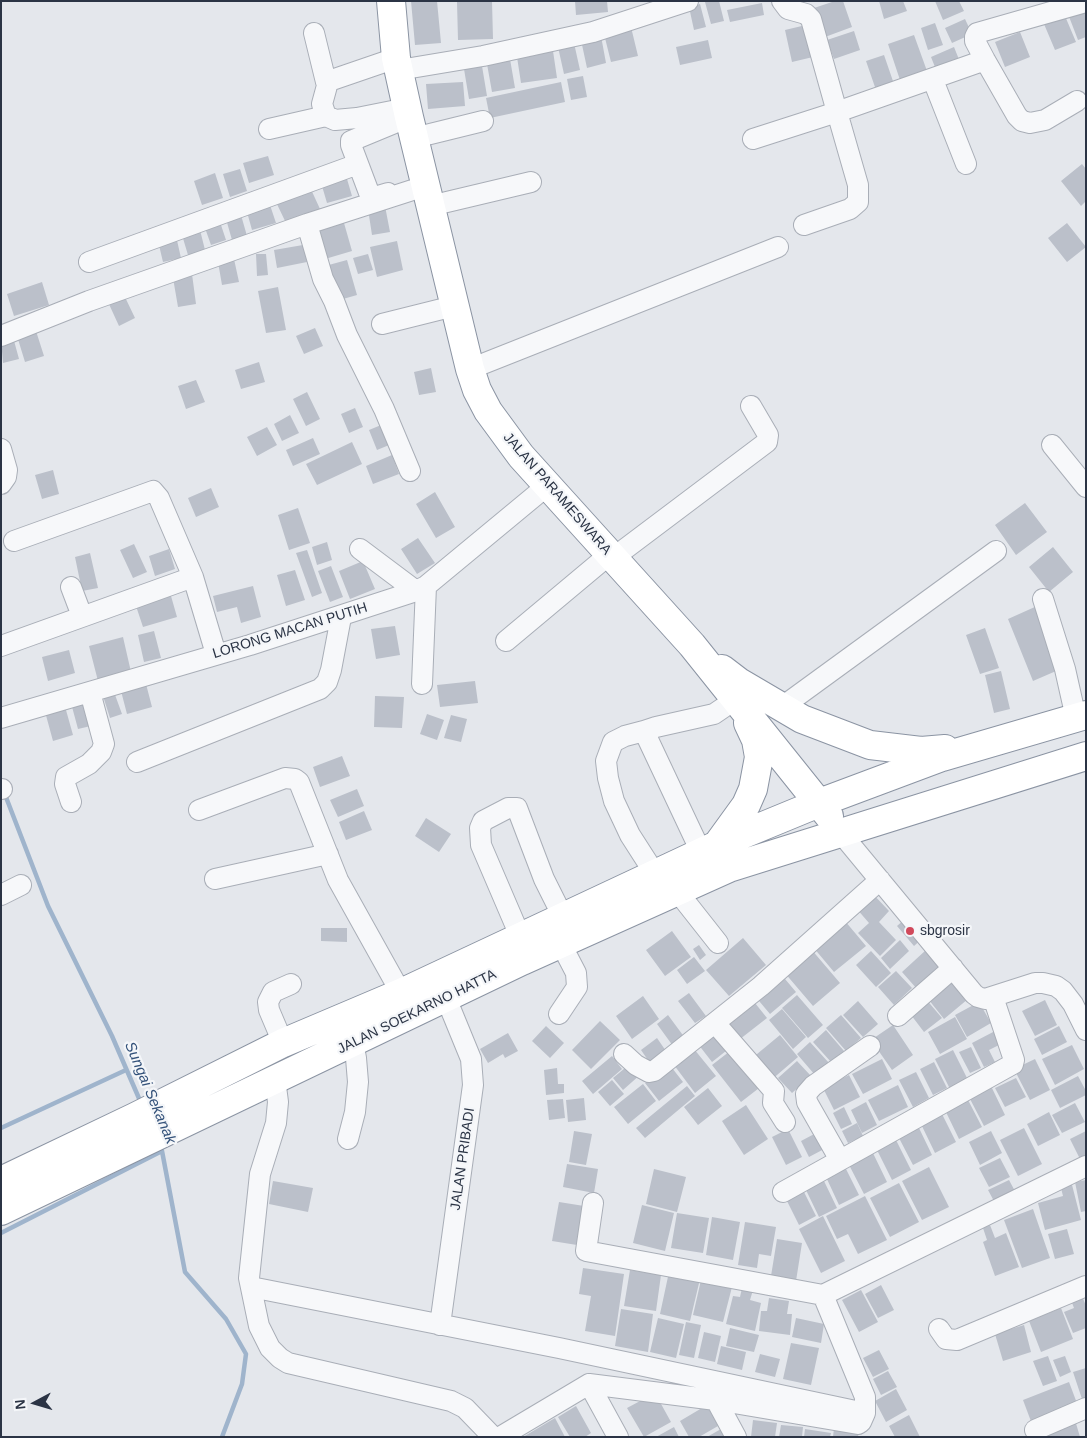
<!DOCTYPE html>
<style>
body{margin:0}
#map{position:relative;width:1087px;height:1438px;overflow:hidden;background:#e4e7ec;font-family:Arial,sans-serif}
canvas{display:block}
.frame{position:absolute;inset:0;border:2px solid #2b3445;pointer-events:none}
.north{position:absolute;left:10px;top:1378px;width:50px;height:50px;-webkit-text-stroke:4px #f4f6f9;paint-order:stroke;rotate:264deg;font-size:14px;font-weight:700;line-height:20px;text-align:center;color:#2b3445}
.north::after{content:'';display:block;margin:auto;width:18px;height:22px;background:#2b3445;clip-path:polygon(50% 0,100% 100%,50% 72%,0 100%)}
</style>
<div id="map">
<canvas width="1087" height="1438"></canvas>
<div class="frame"></div>
<div class="north">N</div>
</div>
<script>
const context = document.querySelector('canvas').getContext('2d');
context.lineJoin = 'round';
const poly = rows => new Path2D(rows.map(r => 'M' + r).join(''));
function stroke(path, color, width, dash) { context.strokeStyle = color; context.lineWidth = width; context.lineCap = dash ? 'butt' : 'round'; context.setLineDash(dash || []); context.stroke(path); }
function fill(path, color) { context.fillStyle = color; context.fill(path, 'evenodd'); }
function write(font, color, halo, rows, align = 'center') {
  context.font = font + ' Arial,sans-serif'; context.lineWidth = 4.5; context.setLineDash([]); context.textBaseline = 'middle'; context.strokeStyle = halo; context.fillStyle = color; for (const [text, x, y, turn = 0] of rows) {
    context.save(); context.translate(x, y); context.rotate((+turn || 0) * Math.PI / 180); context.textAlign = isNaN(turn) ? turn : align; if (halo) context.strokeText(text, 0, 0); context.fillText(text, 0, 0); context.restore();
  }
}
stroke(poly([
 [4,792,48,906,112,1036,141,1103],
 [1,1128,126,1070],
 [159,1144,162,1151,185,1272,226,1319,246,1354,242,1384,222,1437],
 [1,1233,162,1151]
]), '#9fb4cc', 4.5);
fill(poly([
 [411,1,437,1,441,43,415,45],
 [492,1,493,39,458,40,457,2],
 [575,1,607,1,608,12,576,15],
 [719,1,724,21,711,24,705,2],
 [835,1,843,1,852,27,825,37,814,8],
 [879,1,903,1,907,11,884,19],
 [935,1,959,1,964,11,943,20],
 [762,3,764,15,730,22,727,10],
 [700,4,706,27,694,30,689,7],
 [1086,7,1086,37,1078,40,1068,14],
 [1065,16,1076,42,1055,50,1044,24],
 [965,19,972,34,952,43,945,28],
 [935,23,943,45,928,50,921,28],
 [806,25,813,57,792,62,785,30],
 [631,27,638,56,611,62,604,34],
 [854,31,860,50,834,59,827,40],
 [1020,32,1030,57,1005,67,995,42],
 [914,35,927,71,900,80,888,44],
 [601,36,606,63,587,68,581,40],
 [708,40,712,58,680,65,676,47],
 [574,43,580,70,564,74,558,47],
 [954,47,960,62,937,72,931,57],
 [553,51,557,78,521,83,517,57],
 [884,55,894,84,876,90,866,61],
 [510,59,515,88,492,92,487,64],
 [481,60,487,96,469,99,463,63],
 [583,76,587,97,571,100,567,79],
 [463,82,465,106,428,109,426,84],
 [561,82,565,102,490,118,486,98],
 [268,156,274,175,249,183,243,163],
 [1082,164,1086,169,1086,201,1081,206,1061,181],
 [240,169,247,191,230,197,223,174],
 [215,173,223,198,202,205,194,181],
 [347,179,352,196,327,203,322,186],
 [309,185,320,209,287,225,275,200],
 [270,205,276,223,252,230,247,212],
 [385,206,390,232,372,235,368,209],
 [241,215,247,236,232,240,226,219],
 [342,216,352,251,325,259,315,223],
 [220,222,226,240,211,245,205,228],
 [1067,223,1086,247,1067,262,1048,238],
 [200,230,205,250,188,255,182,235],
 [176,236,181,258,163,262,158,241],
 [397,241,403,270,377,277,370,247],
 [303,245,307,262,277,268,274,250],
 [256,254,266,254,268,275,257,276],
 [368,254,373,270,358,274,353,258],
 [234,259,239,282,222,285,218,262],
 [347,260,357,295,336,301,325,266],
 [192,274,196,304,178,307,173,278],
 [42,282,49,305,14,316,7,294],
 [278,287,286,330,266,333,258,291],
 [124,295,135,318,119,326,108,302],
 [315,328,323,346,304,354,296,336],
 [36,331,44,356,25,362,17,336],
 [13,337,19,359,3,363,1,340],
 [259,362,265,382,241,389,235,370],
 [431,368,436,392,419,395,414,372],
 [196,380,205,402,186,409,178,386],
 [307,392,320,419,306,426,293,399],
 [355,408,363,427,349,433,341,414],
 [290,415,299,433,282,441,274,424],
 [386,423,394,443,377,450,369,430],
 [267,427,277,445,257,456,247,437],
 [313,438,320,454,293,466,286,450],
 [352,442,362,464,317,485,306,464],
 [392,455,399,474,373,484,366,466],
 [53,470,59,494,42,499,35,475],
 [211,488,219,507,196,517,188,498],
 [435,492,455,527,436,538,416,504],
 [1025,503,1047,532,1016,555,995,525],
 [298,508,310,543,289,550,278,515],
 [418,538,435,563,417,574,401,549],
 [327,542,332,560,317,565,312,547],
 [134,544,147,572,133,578,120,550],
 [1053,547,1073,572,1049,592,1029,567],
 [169,549,175,569,155,576,149,556],
 [307,550,322,593,312,597,296,553],
 [90,553,98,588,82,591,75,557],
 [363,561,375,589,350,599,339,571],
 [331,566,343,597,330,602,318,571],
 [295,570,305,600,286,606,277,575],
 [253,586,261,617,241,623,237,607,217,612,213,596],
 [169,589,177,617,143,627,134,600],
 [1037,606,1063,668,1033,681,1008,619],
 [395,626,400,655,376,659,371,629],
 [985,628,999,668,980,674,966,635],
 [154,631,161,658,144,662,138,635],
 [123,637,131,672,98,681,89,646],
 [69,650,75,673,48,681,42,657],
 [1001,671,1010,709,994,713,985,675],
 [475,681,478,703,440,707,437,685],
 [146,684,152,707,127,714,121,691],
 [114,692,122,714,110,718,103,696],
 [375,696,404,697,402,728,374,727],
 [87,698,95,725,78,729,71,703],
 [64,703,73,735,53,741,44,708],
 [427,714,444,720,437,740,420,734],
 [451,715,467,719,461,742,444,738],
 [342,756,350,776,320,787,313,767],
 [357,789,364,806,338,817,330,800],
 [364,811,372,830,346,840,339,822],
 [426,818,451,834,439,852,415,836],
 [872,893,889,911,879,922,896,940,880,956,858,933,869,923,856,908],
 [906,918,924,937,914,946,897,926],
 [845,921,866,946,834,972,813,947],
 [321,928,347,928,347,942,321,941],
 [672,931,691,957,665,976,646,950],
 [743,938,766,965,729,996,706,970],
 [900,940,909,951,890,969,881,958],
 [699,945,706,955,700,960,693,949],
 [811,949,840,983,813,1006,784,972],
 [926,950,942,967,917,989,902,972],
 [871,951,891,973,876,987,856,965],
 [694,957,705,971,687,984,677,970],
 [896,971,912,988,894,1005,878,987],
 [950,976,968,999,944,1019,925,995],
 [785,979,796,992,770,1014,754,995,761,989,766,995],
 [689,993,706,1016,695,1023,678,1001],
 [797,995,823,1025,808,1038,782,1008],
 [643,996,659,1019,632,1039,616,1016],
 [751,998,767,1018,735,1043,719,1023],
 [925,998,942,1018,924,1032,908,1011],
 [1045,1000,1057,1025,1035,1036,1022,1011],
 [858,1001,878,1024,863,1037,843,1015],
 [979,1002,991,1023,967,1037,955,1015],
 [782,1009,806,1037,793,1049,769,1020],
 [668,1015,685,1038,673,1046,657,1024],
 [841,1015,861,1038,846,1051,826,1028],
 [955,1017,967,1039,940,1054,928,1032],
 [600,1021,620,1040,591,1069,572,1050],
 [893,1025,913,1055,892,1070,871,1040],
 [546,1026,564,1043,550,1058,532,1041],
 [1059,1026,1067,1042,1042,1055,1034,1039],
 [717,1029,731,1047,712,1062,698,1044],
 [826,1030,844,1051,831,1062,813,1042],
 [995,1031,1001,1044,989,1050,995,1062,984,1067,972,1043],
 [508,1033,518,1051,505,1058,503,1054,488,1063,480,1049],
 [780,1035,798,1057,770,1081,751,1059],
 [657,1038,668,1054,652,1066,641,1050],
 [810,1042,829,1063,815,1075,797,1054],
 [1072,1045,1084,1069,1055,1085,1042,1059],
 [971,1047,981,1068,970,1073,959,1052],
 [734,1048,763,1085,741,1102,712,1065],
 [694,1049,716,1076,695,1093,674,1065],
 [953,1050,968,1080,950,1089,935,1059],
 [612,1056,622,1069,593,1094,582,1081],
 [882,1059,892,1079,863,1094,852,1074],
 [1035,1059,1050,1090,1030,1100,1014,1069],
 [797,1061,811,1076,792,1093,778,1078],
 [934,1062,947,1088,933,1095,920,1069],
 [631,1063,641,1074,623,1090,613,1078],
 [669,1064,683,1082,659,1101,645,1083],
 [557,1068,558,1084,564,1084,564,1093,546,1095,544,1070],
 [916,1072,929,1098,913,1107,899,1080],
 [849,1075,860,1097,834,1110,823,1088],
 [1078,1076,1086,1091,1086,1095,1060,1108,1051,1090],
 [1016,1078,1026,1097,1005,1107,995,1088],
 [612,1080,624,1094,610,1106,598,1092],
 [643,1084,656,1101,628,1124,614,1107],
 [898,1085,908,1107,879,1121,868,1100],
 [687,1086,695,1096,645,1138,636,1128],
 [991,1086,1005,1115,984,1126,969,1097],
 [708,1088,722,1106,698,1125,684,1107],
 [584,1098,586,1120,568,1122,566,1100],
 [967,1098,982,1127,959,1139,945,1110],
 [563,1099,565,1118,549,1120,547,1100],
 [866,1102,877,1125,862,1133,851,1110],
 [1075,1103,1085,1122,1062,1133,1052,1115],
 [746,1105,768,1139,744,1155,722,1121],
 [844,1107,852,1124,841,1129,833,1113],
 [941,1112,956,1142,935,1153,920,1122],
 [1049,1112,1060,1135,1038,1146,1027,1124],
 [857,1123,863,1136,848,1143,842,1131],
 [919,1128,932,1155,913,1165,899,1138],
 [1024,1128,1042,1164,1018,1176,1000,1140],
 [788,1129,802,1157,786,1165,772,1137],
 [574,1131,592,1134,586,1165,569,1162],
 [991,1131,1002,1153,980,1165,969,1142],
 [1086,1131,1086,1156,1080,1159,1070,1139],
 [818,1132,826,1148,809,1157,801,1141],
 [895,1138,911,1170,892,1180,876,1148],
 [871,1149,887,1182,864,1194,847,1161],
 [1000,1158,1010,1177,989,1187,979,1168],
 [567,1164,598,1169,594,1193,563,1187],
 [845,1167,859,1195,839,1205,826,1177],
 [929,1167,949,1207,922,1220,902,1181],
 [654,1169,686,1177,677,1212,646,1204],
 [1009,1180,1016,1193,995,1203,988,1190],
 [1086,1180,1086,1211,1081,1212,1075,1182],
 [273,1181,313,1188,308,1212,269,1204],
 [824,1181,837,1208,819,1217,806,1190],
 [1071,1181,1081,1220,1045,1230,1038,1203,1063,1196,1060,1184],
 [899,1183,919,1222,890,1237,870,1198],
 [802,1188,816,1216,799,1225,785,1197],
 [865,1196,887,1240,858,1254,848,1234,837,1239,826,1216],
 [559,1202,584,1206,577,1245,552,1241],
 [642,1205,674,1213,665,1251,633,1243],
 [1033,1209,1050,1258,1022,1268,1004,1220],
 [677,1213,709,1218,703,1253,671,1248],
 [823,1216,845,1261,821,1273,799,1229],
 [712,1217,740,1222,733,1260,706,1255],
 [745,1222,776,1227,771,1256,759,1254,757,1268,738,1265],
 [990,1225,995,1238,1006,1233,1019,1267,995,1276,983,1242,987,1240,983,1228],
 [1067,1229,1074,1254,1055,1259,1048,1234],
 [777,1239,802,1243,796,1281,771,1276],
 [583,1268,624,1274,615,1336,585,1331,591,1296,579,1294],
 [630,1270,661,1275,656,1311,624,1306],
 [669,1272,700,1279,690,1321,660,1314],
 [701,1280,732,1287,723,1322,693,1315],
 [881,1285,894,1310,878,1318,865,1294],
 [742,1288,753,1290,750,1300,761,1303,755,1331,726,1324,733,1296,740,1297],
 [861,1290,878,1322,859,1332,842,1300],
 [1082,1296,1086,1306,1086,1328,1073,1333,1064,1312,1074,1308,1071,1300],
 [769,1298,789,1301,787,1314,792,1314,790,1335,759,1331,761,1311,767,1311],
 [1061,1308,1073,1339,1041,1352,1029,1321],
 [621,1309,653,1314,648,1352,615,1346],
 [658,1318,684,1324,676,1358,650,1352],
 [796,1318,824,1324,821,1343,792,1337],
 [686,1322,701,1325,694,1358,679,1355],
 [1024,1325,1031,1352,1003,1361,995,1334],
 [730,1328,759,1335,754,1352,726,1346],
 [704,1332,721,1336,715,1362,698,1358],
 [791,1343,819,1348,811,1385,783,1379],
 [721,1346,746,1352,742,1370,717,1364],
 [879,1350,889,1369,873,1377,863,1358],
 [760,1354,780,1359,775,1377,755,1372],
 [1048,1356,1057,1381,1043,1386,1033,1361],
 [1065,1356,1071,1372,1060,1377,1053,1360],
 [1086,1368,1086,1397,1082,1399,1073,1372],
 [888,1371,897,1387,881,1395,873,1379],
 [1069,1382,1078,1406,1032,1424,1023,1400],
 [896,1389,907,1410,886,1422,875,1401],
 [655,1393,671,1422,644,1437,627,1408],
 [707,1405,718,1426,699,1437,689,1437,680,1421],
 [576,1406,591,1433,585,1437,570,1437,558,1417],
 [909,1415,920,1437,895,1437,889,1426],
 [555,1418,565,1437,523,1437],
 [753,1420,777,1423,775,1437,751,1437],
 [1075,1420,1080,1437,1037,1437],
 [781,1425,803,1427,802,1437,779,1437],
 [674,1427,679,1437,656,1437],
 [834,1428,859,1431,858,1437,833,1437],
 [721,1429,726,1437,707,1437],
 [805,1429,831,1433,830,1437,804,1437]
]), '#bbc0ca');
const minor = poly([
 [782,1,788,9,806,14,811,19,837,112,985,60],
 [314,33,326,82,396,58],
 [399,70,483,56,593,32,688,1],
 [933,80,966,164],
 [1077,101,1045,120,1030,123,1022,121,1017,116,985,60,975,41,975,37,977,33,1086,2],
 [326,116,322,104,328,82],
 [269,129,326,116,335,120,357,118,402,109],
 [414,138,483,121],
 [753,139,837,112,858,185,858,202,850,209,804,225],
 [388,193,371,198,351,145,351,141,409,117],
 [430,206,531,182],
 [307,224,323,279,334,301,347,335,384,409,410,471],
 [89,262,358,164],
 [382,324,454,306],
 [1,336,89,301,307,224,425,186],
 [470,369,778,247],
 [1052,445,1086,487],
 [1,449,7,470,6,477,1,484],
 [14,541,153,491,159,498,193,577,216,654],
 [360,549,416,591],
 [613,558,767,442,768,435,751,406],
 [71,587,82,616],
 [1043,599,1065,669,1076,718],
 [506,641,610,554],
 [1,646,193,577],
 [422,684,426,586],
 [782,707,996,551],
 [1,718,250,645,416,591,426,586,548,485],
 [644,731,625,736,613,742,606,761,608,778,614,801,630,835,655,874],
 [137,762,320,689,327,682,331,670,341,617],
 [1,789,2,789],
 [71,802,65,784,66,777,89,764,101,752,104,744,90,692],
 [199,810,285,778,295,779,299,782,338,880,401,993],
 [840,832,974,994,978,997,985,999,1035,983,1043,983,1056,986,1063,991,1073,1004,1086,1030],
 [701,852,644,731,656,727,714,714,736,699],
 [215,879,328,854],
 [677,891,718,943],
 [1,895,21,885],
 [520,936,481,845,480,828,483,821,508,808,517,808,544,879,563,917],
 [559,1014,577,987,576,973,561,944],
 [898,1016,953,968],
 [715,1023,774,1091,773,1103,785,1122],
 [283,1043,269,1010,268,1002,273,992,291,984],
 [624,1054,636,1065,649,1072,654,1071,761,986,880,880],
 [275,1079,278,1102,276,1123,260,1174,249,1278,259,1326,270,1348,280,1358,288,1363,451,1401,465,1408,493,1437],
 [348,1139,355,1112,358,1082,356,1058,353,1042],
 [840,1160,807,1102,806,1094,813,1086,870,1046],
 [783,1192,1013,1064,1014,1060,993,997],
 [593,1203,586,1251,823,1295,1086,1166],
 [251,1287,559,1348,865,1413],
 [440,1325,473,1085,471,1059,446,998],
 [939,1329,946,1339,957,1340,1086,1286],
 [589,1384,618,1437],
 [716,1400,736,1437],
 [1035,1430,1086,1408],
 [500,1437,589,1384,716,1400,858,1424,861,1422,865,1413,865,1397,823,1295]
]);
const highway = poly([
 [391,1,396,58,409,117,470,369,477,390,488,411,521,456,692,645,829,816],
 [722,669,739,682,802,719,870,745,921,751,945,749],
 [717,845,746,805,753,789,759,757,756,740,748,723],
 [1,1181,135,1117,283,1043,401,993,717,845,819,803,942,757,1086,715],
 [1,1211,522,961,729,868,1086,756]
]);
stroke(minor, '#a9aeb7', 22);
stroke(highway, '#8b94a3', 30);
stroke(minor, '#f7f8fa', 20);
stroke(highway, '#fff', 28);
for (const [x, y, r, color] of [
 [910,931,5,"#d1495b"]
]) { const dot = new Path2D(); dot.arc(x, y, r, 0, 2 * Math.PI); context.fillStyle = color; context.fill(dot); stroke(dot, '#f4f6f9', 2); }
write('14px', '#2b3445', '#f4f6f9', [
 ["JALAN PARAMESWARA",557,494,49],
 ["LORONG MACAN PUTIH",290,631,-17],
 ["JALAN SOEKARNO HATTA",417,1012,-26],
 ["JALAN PRIBADI",463,1159,-82]
]);
write('14px', '#2b3445', '#f4f6f9', [
 ["sbgrosir",920,931]
], 'left');
write('italic 15px', '#34527a', '#f4f6f9', [
 ["Sungai Sekanak",150,1093,67]
]);
</script>
